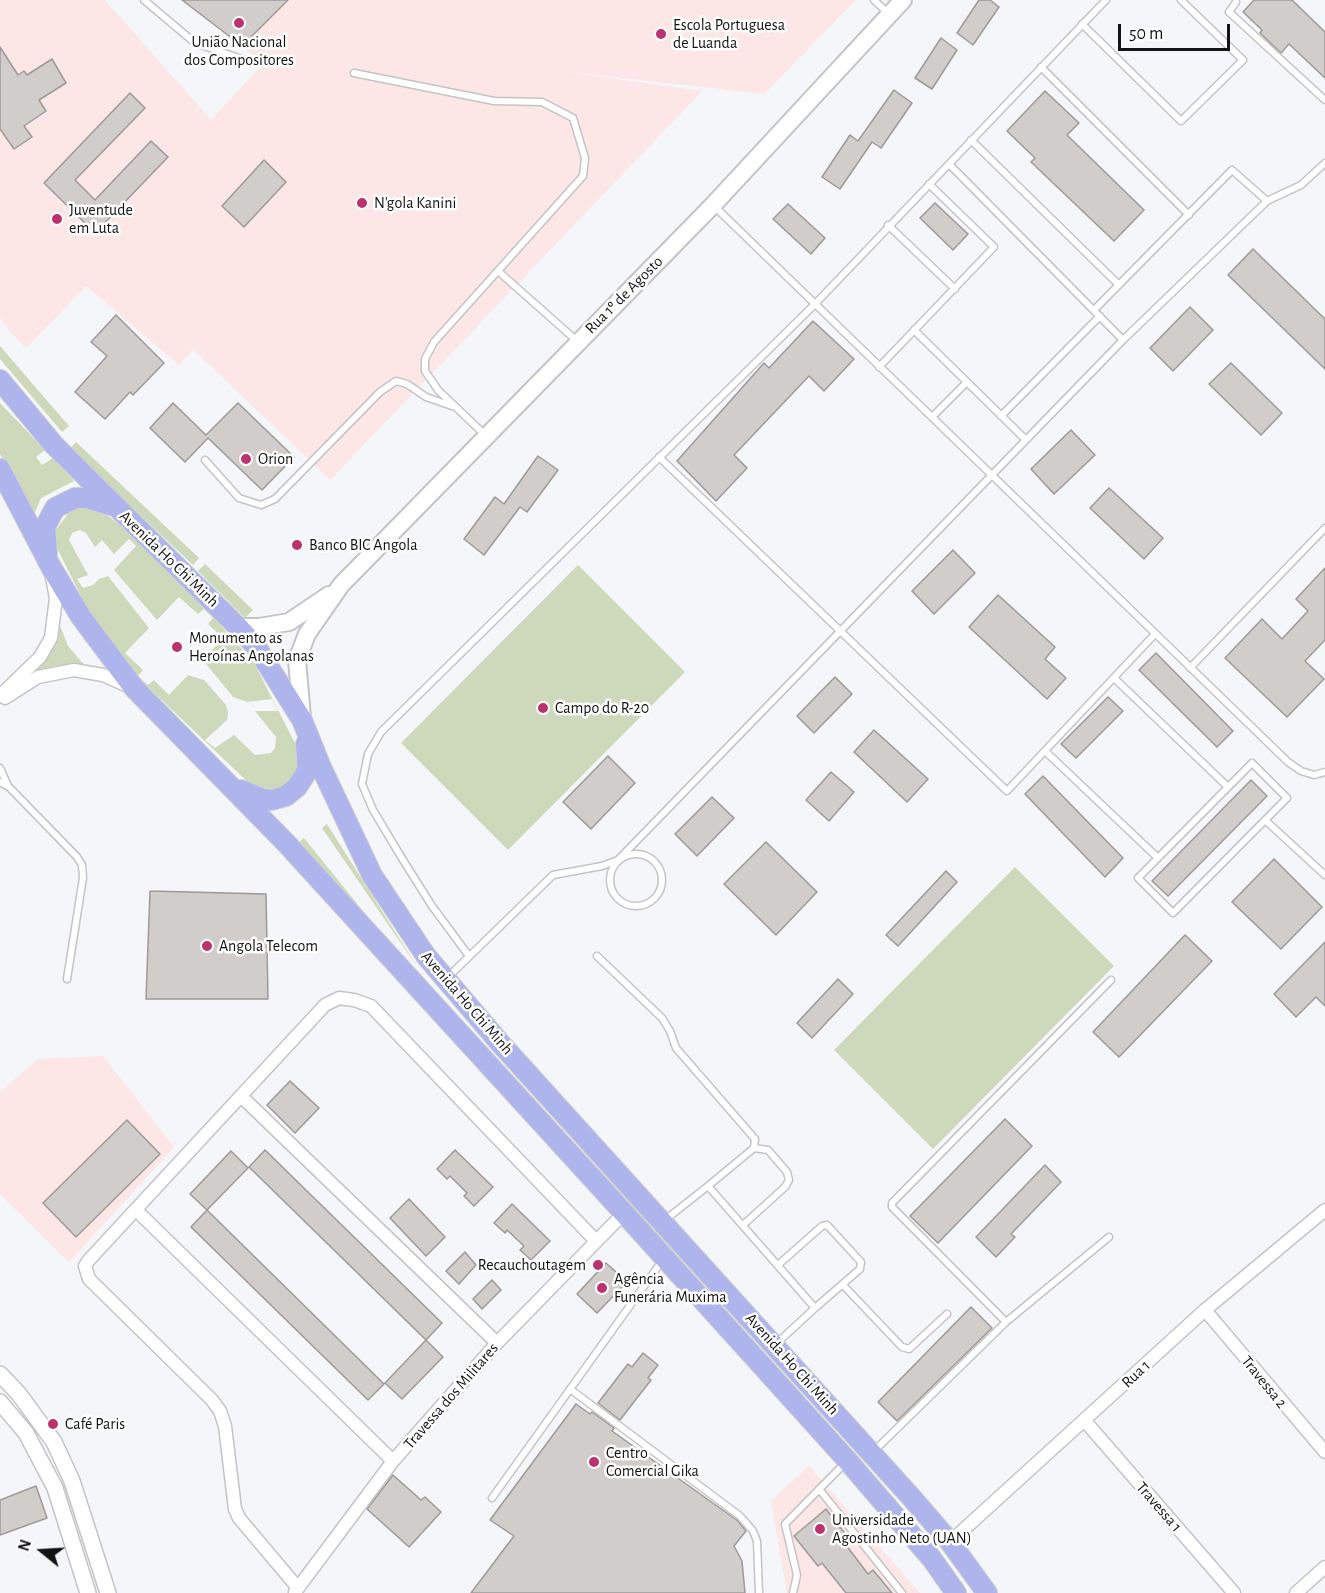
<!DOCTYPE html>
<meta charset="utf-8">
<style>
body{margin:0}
#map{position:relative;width:1325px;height:1593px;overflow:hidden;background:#f5f6f9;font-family:"Alegreya Sans",sans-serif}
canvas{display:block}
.north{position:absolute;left:12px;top:1521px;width:60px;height:60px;-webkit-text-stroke:4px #fff;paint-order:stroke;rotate:288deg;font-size:16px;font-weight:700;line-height:24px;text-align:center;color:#131314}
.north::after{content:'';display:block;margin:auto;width:21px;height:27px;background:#131314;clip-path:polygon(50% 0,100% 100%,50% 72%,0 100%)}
.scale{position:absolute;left:1118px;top:24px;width:112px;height:27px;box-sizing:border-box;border:3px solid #131314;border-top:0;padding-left:8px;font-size:18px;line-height:21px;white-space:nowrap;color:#131314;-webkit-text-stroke:4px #fff;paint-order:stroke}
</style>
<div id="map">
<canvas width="1325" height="1593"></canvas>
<div class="north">N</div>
<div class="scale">50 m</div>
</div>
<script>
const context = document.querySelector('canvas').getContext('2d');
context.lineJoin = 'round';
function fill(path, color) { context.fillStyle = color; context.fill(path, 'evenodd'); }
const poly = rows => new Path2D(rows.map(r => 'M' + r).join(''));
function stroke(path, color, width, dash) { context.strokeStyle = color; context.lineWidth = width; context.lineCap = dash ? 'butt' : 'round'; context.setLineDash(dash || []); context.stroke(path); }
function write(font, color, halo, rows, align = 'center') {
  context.font = font + ' "Alegreya Sans",sans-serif'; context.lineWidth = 5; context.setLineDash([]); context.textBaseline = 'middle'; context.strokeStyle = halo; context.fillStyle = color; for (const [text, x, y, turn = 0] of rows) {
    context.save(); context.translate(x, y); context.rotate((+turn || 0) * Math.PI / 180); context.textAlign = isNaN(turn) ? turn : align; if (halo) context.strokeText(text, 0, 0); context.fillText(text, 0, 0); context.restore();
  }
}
fill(poly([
 [0,0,105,0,211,120,263,64,242,46,288,0,856,0,764,94,561,71,702,91,330,480,193,349,179,365,86,286,26,348,7,328,0,317],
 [103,1056,174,1147,69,1262,0,1194,0,1092,38,1059],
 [809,1466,920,1593,787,1593,771,1501]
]), '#fce6e6');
fill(poly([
 [0,346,69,426,62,432,0,359],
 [0,403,45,450,36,457,42,465,53,458,74,481,41,498,33,517,0,454],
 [76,442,199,558,193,565,70,449],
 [73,507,96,507,119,524,194,595,254,663,301,755,294,778,285,787,261,790,251,785,127,667,95,624,55,544,55,531],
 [80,530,86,533,95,547,102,540,114,554,129,539,136,546,114,570,157,620,179,597,198,614,204,609,213,618,208,624,223,638,203,660,233,697,247,702,272,699,278,711,255,711,276,737,275,748,271,753,255,755,234,735,215,748,205,740,227,720,228,712,226,705,204,680,188,675,169,695,154,680,148,685,138,676,143,670,125,653,149,628,108,576,99,579,93,585,83,588,77,579,88,575,69,540,72,533],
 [205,564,253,610,245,618,198,571],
 [578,565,685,672,508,850,401,743],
 [59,623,68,646,86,667,60,665,37,670,52,650],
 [327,824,418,968,322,828],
 [304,838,414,974,298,843],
 [1015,867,1114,966,933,1149,834,1050]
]), '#cdd9ba');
const building = poly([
 [182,0,288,0,242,46,182,0],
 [979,0,990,0,999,7,973,45,957,33,979,0],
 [1254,0,1292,0,1325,32,1325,78,1289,44,1281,53,1260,33,1262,30,1243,12,1254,0],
 [941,38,957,50,932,89,915,78,941,38],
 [0,47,18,75,24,71,27,75,52,59,66,83,39,100,46,111,24,126,32,137,14,149,0,129,0,47],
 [894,90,912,103,881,148,872,142,840,189,822,177,850,135,858,141,894,90],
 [1045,91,1079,123,1067,135,1144,210,1114,241,1031,162,1035,158,1007,131,1045,91],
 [130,93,145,108,75,180,95,200,151,141,168,157,95,233,44,183,130,93],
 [264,160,286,182,244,227,222,206,264,160],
 [935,203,968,234,953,250,920,218,935,203],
 [788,204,825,238,811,254,773,219,788,204],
 [1253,249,1325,319,1325,369,1228,275,1253,249],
 [1190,307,1213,330,1173,371,1150,348,1190,307],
 [116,315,164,363,133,395,130,392,105,419,75,392,107,356,91,342,116,315],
 [813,321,854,359,824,391,809,376,734,455,747,468,716,501,677,461,764,363,769,368,813,321],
 [1231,363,1282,413,1261,435,1209,384,1231,363],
 [173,403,206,435,238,403,294,457,262,490,208,438,185,462,150,428,173,403],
 [1071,430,1095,455,1054,494,1031,469,1071,430],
 [538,456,558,470,527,512,520,507,484,555,464,539,495,497,504,504,538,456],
 [1109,488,1163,538,1144,559,1090,508,1109,488],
 [953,550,975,573,934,614,912,591,953,550],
 [1325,568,1325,640,1305,661,1324,679,1287,717,1225,658,1262,619,1282,639,1308,611,1296,599,1325,568],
 [998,595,1055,647,1045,659,1066,678,1047,699,969,627,998,595],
 [1156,653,1233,731,1217,747,1139,670,1156,653],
 [835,677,852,694,814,733,797,716,835,677],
 [1108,697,1123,711,1076,758,1061,744,1108,697],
 [874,730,928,779,907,802,854,752,874,730],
 [608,756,635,783,591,829,563,802,608,756],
 [831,772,854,792,829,821,806,800,831,772],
 [1043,776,1123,858,1105,877,1025,794,1043,776],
 [1251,780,1267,796,1168,896,1152,881,1251,780],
 [712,797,734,818,697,856,675,834,712,797],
 [766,842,817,892,776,935,724,884,766,842],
 [1274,859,1322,907,1281,949,1232,902,1274,859],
 [946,871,957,882,898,946,886,935,946,871],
 [150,891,266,894,268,999,146,999,150,891],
 [1185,935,1212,961,1119,1057,1093,1032,1185,935],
 [1325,942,1325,1006,1316,997,1296,1017,1274,994,1325,942],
 [838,979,853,994,812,1038,797,1023,838,979],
 [290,1081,319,1108,295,1133,267,1105,290,1081],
 [1005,1119,1032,1146,938,1243,910,1216,1005,1119],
 [127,1120,160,1154,76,1237,43,1203,127,1120],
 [265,1150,442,1323,426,1340,249,1167,265,1150],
 [455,1150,493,1187,474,1206,464,1196,467,1193,450,1176,447,1179,437,1169,455,1150],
 [231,1151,248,1168,207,1210,190,1194,231,1151],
 [1045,1165,1061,1182,1011,1234,1015,1237,996,1257,976,1237,1045,1165],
 [409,1199,445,1237,426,1256,390,1218,409,1199],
 [512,1204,550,1241,531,1260,520,1250,524,1246,507,1230,505,1233,494,1223,512,1204],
 [207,1210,384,1384,368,1400,191,1227,207,1210],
 [465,1252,476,1265,459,1284,446,1271,465,1252],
 [606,1263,627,1282,597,1313,577,1294,606,1263],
 [492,1280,501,1290,482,1309,473,1299,492,1280],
 [971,1307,992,1328,897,1421,878,1402,971,1307],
 [426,1340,443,1357,402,1399,385,1383,426,1340],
 [643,1353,658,1365,648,1378,651,1380,620,1420,598,1403,628,1364,632,1367,643,1353],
 [576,1404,590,1414,592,1412,614,1428,612,1431,738,1521,746,1531,734,1546,742,1561,745,1593,471,1593,514,1536,490,1520,576,1404],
 [393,1475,421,1500,425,1497,441,1512,409,1547,367,1509,393,1475],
 [36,1486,47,1518,0,1535,0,1500,36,1486],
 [826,1509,850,1540,846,1545,868,1574,873,1570,892,1593,846,1593,822,1563,818,1566,794,1536,826,1509]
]);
fill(building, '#d1cdcb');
stroke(building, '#9d9a98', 1.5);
const service = poly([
 [144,0,195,43,248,61],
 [874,0,889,14],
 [1236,2,1229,12,1325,100],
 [1082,24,1181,121,1243,60,1181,0],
 [1041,67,1189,215],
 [354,73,494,101,542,102,573,118,585,158,583,176,434,342,425,359,425,371,438,390,485,435],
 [971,140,1119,285],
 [949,164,1123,340],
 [713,205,1288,762,1301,771,1314,775,1325,772],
 [888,225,955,289],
 [498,271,577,341],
 [1094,310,1232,170,1267,201],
 [914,330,1025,439],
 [879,367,994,247,929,184],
 [1001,416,1100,316],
 [932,417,967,382],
 [659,457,1007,791,1155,634],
 [205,460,239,498,261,505,275,499,380,392,396,381,407,384,426,397,452,406],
 [1190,668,1325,528],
 [1114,678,1228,787],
 [1045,751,1158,858],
 [1252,763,1287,798,1173,913,1138,878,1252,763],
 [0,768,8,786],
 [0,782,9,787,77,857,82,865,83,878,67,979],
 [1265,820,1325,875],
 '610 880a26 26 0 1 1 52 0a26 26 0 1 1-52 0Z',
 [469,956,432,906,403,860,373,810,362,784,368,754,381,732,815,304,1106,0],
 [597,956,662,1018,670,1031,676,1048,755,1139,754,1148,708,1186,815,1308,860,1269,861,1262,827,1225,822,1226,778,1265],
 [447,978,553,875,602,866,618,860,1123,340,1267,201,1301,185,1325,163],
 [665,1220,708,1186],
 [743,1225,785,1187,789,1180,787,1172,768,1150,754,1148],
 [843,1285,902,1347,909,1349,947,1314],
 [1006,1322,892,1207,892,1203,1111,980],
 [776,1344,815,1308],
 [570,1389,740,1516,753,1531,757,1541,759,1593],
 [874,1451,1006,1322,1109,1237],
 [819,1489,902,1593],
 [492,1498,662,1261],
 [793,1593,797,1575,785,1524,846,1462]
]);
const minor = poly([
 [0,696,40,657,51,638,56,598,52,577],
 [5,698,38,677,74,670,103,675,130,687],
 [242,1097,497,1343],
 [136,1210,393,1461],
 [1205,1310,1325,1452],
 [1085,1421,1234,1593],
 [950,1542,1205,1310,1325,1210],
 [298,1588,239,1518,235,1509,225,1426,220,1411,212,1400,89,1279,85,1266,88,1261,325,1005,339,998,354,1000,371,1006,596,1241],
 [295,1592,393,1461,497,1343,624,1213],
 [1296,1593,1325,1567]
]);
const tertiary = poly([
 [0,1374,19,1394,54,1442,72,1481,108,1593],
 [0,1402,26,1433,55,1488,88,1593]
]);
const secondary = poly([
 [238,627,259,627,289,622,329,595],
 [302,717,297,660,307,634,341,585,713,205,903,0]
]);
const primary = poly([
 [0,380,54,445,238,627,257,648,302,720,321,767,372,875,426,956,500,1043,911,1497,950,1542,987,1593],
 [0,469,51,567,81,617,134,688,286,843,624,1213,847,1460,932,1559,956,1593],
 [47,553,45,527,55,508,75,498,86,498,114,506],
 [241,790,262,799,272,800,286,796,297,787,308,770,306,744]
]);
stroke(service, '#c4c4c8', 9);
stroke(minor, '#c4c4c8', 15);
stroke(tertiary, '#c4c4c8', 18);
stroke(secondary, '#c4c4c8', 20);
stroke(primary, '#d0d0d0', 22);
stroke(service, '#fff', 6);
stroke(minor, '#fff', 12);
stroke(tertiary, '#fff', 15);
stroke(secondary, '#fff', 16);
stroke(primary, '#aeb5ec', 20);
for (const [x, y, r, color] of [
 [239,23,6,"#bb326d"],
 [661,34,6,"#bb326d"],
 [362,203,6,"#bb326d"],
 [57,219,6,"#bb326d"],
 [246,459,6,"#bb326d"],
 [297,545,6,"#bb326d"],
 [177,647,6,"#bb326d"],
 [543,708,6,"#bb326d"],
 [207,946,6,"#bb326d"],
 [598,1265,6,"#bb326d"],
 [602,1288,6,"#bb326d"],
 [53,1424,6,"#bb326d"],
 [594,1462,6,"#bb326d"],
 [820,1529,6,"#bb326d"]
]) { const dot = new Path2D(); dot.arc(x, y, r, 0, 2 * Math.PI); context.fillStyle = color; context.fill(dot); stroke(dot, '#fff', 2); }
write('16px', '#131314', '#fff', [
 ["Escola Portuguesa",673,25],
 ["de Luanda",673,43],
 ["União Nacional",239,42,"center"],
 ["dos Compositores",239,60,"center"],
 ["N'gola Kanini",374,203],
 ["Juventude",69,210],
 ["em Luta",69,228],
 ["Orion",258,459],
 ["Banco BIC Angola",309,545],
 ["Monumento as",189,638],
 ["Heroínas Angolanas",189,656],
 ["Campo do R-20",555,708],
 ["Angola Telecom",219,946],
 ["Recauchoutagem",586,1265,"right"],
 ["Agência",614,1279],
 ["Funerária Muxima",614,1297],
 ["Café Paris",65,1424],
 ["Centro",606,1453],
 ["Comercial Gika",606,1471],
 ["Universidade",832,1520],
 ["Agostinho Neto (UAN)",832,1538]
], 'left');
write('16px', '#131314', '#fff', [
 ["Rua 1º de Agosto",624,295,-45],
 ["Avenida Ho Chi Minh",169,559,44],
 ["Avenida Ho Chi Minh",467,1003,49],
 ["Avenida Ho Chi Minh",792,1364,48],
 ["Rua 1",1136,1374,-43],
 ["Travessa 2",1264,1382,51],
 ["Travessa dos Militares",451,1396,-49],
 ["Travessa 1",1159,1507,49]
]);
</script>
